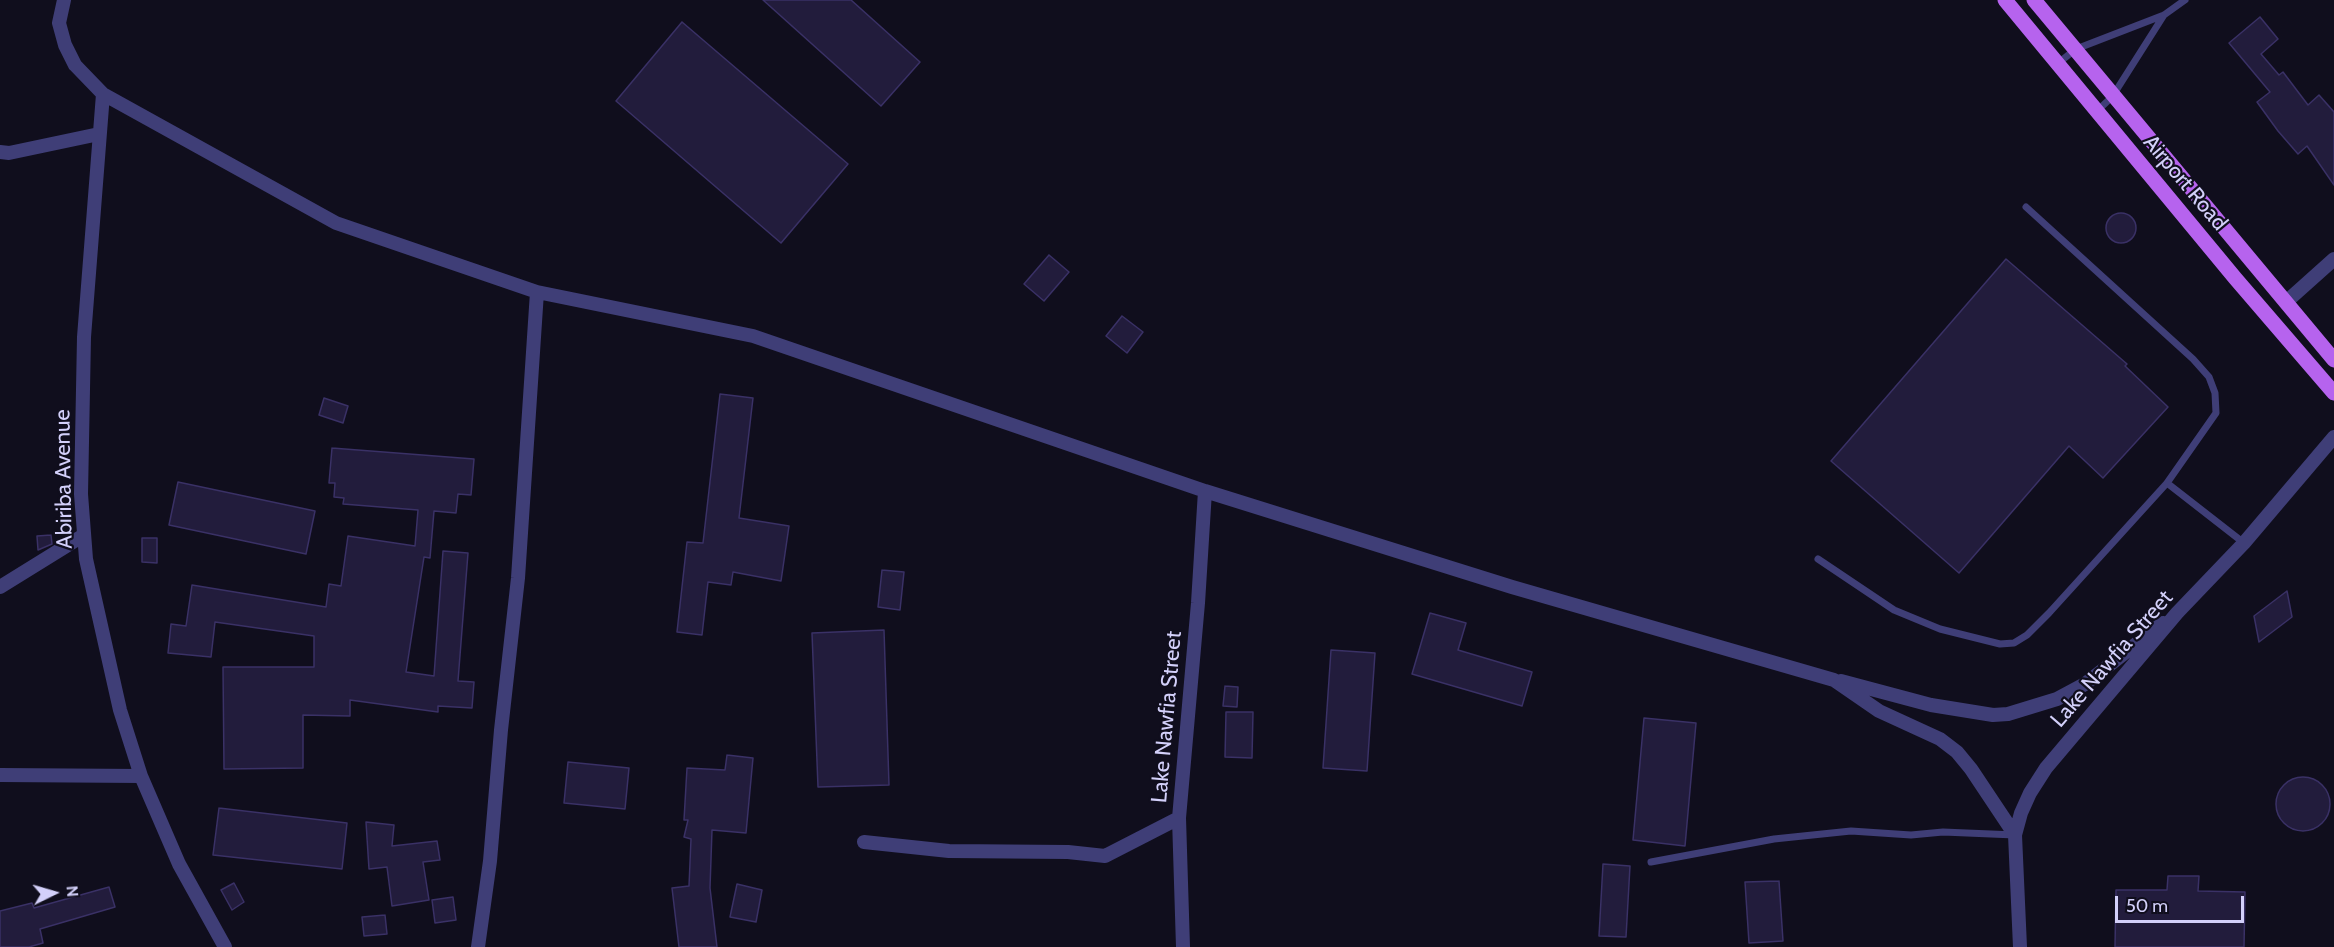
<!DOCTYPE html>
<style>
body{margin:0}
#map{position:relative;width:2334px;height:947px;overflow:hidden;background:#100e1d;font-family:Cabin,sans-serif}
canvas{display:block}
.north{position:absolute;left:24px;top:863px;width:60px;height:60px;-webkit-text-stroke:4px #100e1d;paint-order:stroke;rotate:85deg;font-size:16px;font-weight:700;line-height:24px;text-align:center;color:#d3d0fa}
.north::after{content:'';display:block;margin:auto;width:21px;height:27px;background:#d3d0fa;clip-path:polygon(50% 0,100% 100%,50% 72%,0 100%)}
.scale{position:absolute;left:2115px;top:896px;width:129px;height:27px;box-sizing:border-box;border:3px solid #d3d0fa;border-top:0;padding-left:8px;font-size:18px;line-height:21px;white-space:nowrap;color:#d3d0fa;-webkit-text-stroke:4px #100e1d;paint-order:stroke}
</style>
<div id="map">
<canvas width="2334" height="947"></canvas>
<div class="north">N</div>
<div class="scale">50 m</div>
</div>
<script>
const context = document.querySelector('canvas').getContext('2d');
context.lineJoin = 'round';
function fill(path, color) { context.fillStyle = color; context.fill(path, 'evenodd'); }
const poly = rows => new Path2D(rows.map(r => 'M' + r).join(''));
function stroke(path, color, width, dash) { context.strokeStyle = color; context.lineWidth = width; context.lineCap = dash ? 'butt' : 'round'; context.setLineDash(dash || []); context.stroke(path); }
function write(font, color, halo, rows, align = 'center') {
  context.font = font + ' Cabin,sans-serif'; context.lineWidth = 4.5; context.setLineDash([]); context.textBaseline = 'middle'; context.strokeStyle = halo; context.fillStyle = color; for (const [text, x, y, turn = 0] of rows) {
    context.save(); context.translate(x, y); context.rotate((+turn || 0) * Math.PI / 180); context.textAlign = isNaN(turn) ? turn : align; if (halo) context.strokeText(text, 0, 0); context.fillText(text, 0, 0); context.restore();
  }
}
const building = poly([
 [763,0,851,0,920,62,881,106,763,0],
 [2260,17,2278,39,2261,54,2279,75,2283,72,2308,105,2319,95,2334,112,2334,185,2307,146,2298,154,2278,131,2257,102,2270,92,2229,43,2260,17],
 [682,22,848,164,781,243,616,101,682,22],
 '2106 228a15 15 0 1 1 30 0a15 15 0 1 1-30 0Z',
 [1049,255,1069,272,1044,301,1024,284,1049,255],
 [2006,259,2127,364,2125,366,2168,407,2103,478,2069,446,1959,573,1831,461,2006,259],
 [1122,316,1143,332,1127,353,1106,336,1122,316],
 [720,394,753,398,739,518,789,526,781,581,733,572,731,585,708,582,702,635,677,632,687,542,703,543,720,394],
 [324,398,348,406,343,423,319,415,324,398],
 [332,448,474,459,471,495,458,494,456,513,434,511,430,558,424,557,406,672,434,676,443,551,468,553,458,681,474,682,472,708,438,706,438,712,350,700,350,716,303,715,303,768,224,769,223,667,314,667,314,636,215,622,211,657,168,653,171,624,186,626,192,585,326,607,329,584,341,586,348,536,415,546,418,510,343,504,344,498,334,497,335,483,329,483,332,448],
 [178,482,315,511,306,554,169,525,178,482],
 [51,535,52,544,38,550,37,536,51,535],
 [142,538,157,538,157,563,142,562,142,538],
 [882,570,904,572,900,610,878,607,882,570],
 [2287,591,2292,617,2259,642,2254,616,2287,591],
 [1430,613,1466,623,1458,650,1532,672,1522,706,1412,674,1430,613],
 [884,630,889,785,818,787,812,633,884,630],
 [1331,650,1375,653,1367,771,1323,768,1331,650],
 [1225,686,1238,687,1237,707,1223,706,1225,686],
 [1226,712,1253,712,1252,758,1225,757,1226,712],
 [1644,718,1696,723,1685,846,1633,840,1644,718],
 [727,755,753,758,746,833,712,830,710,888,717,947,679,947,672,888,689,886,691,839,684,837,688,820,684,820,687,768,725,770,727,755],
 [568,762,629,768,625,809,564,803,568,762],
 '2276 804a27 27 0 1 1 54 0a27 27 0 1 1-54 0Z',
 [219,808,347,823,342,869,213,855,219,808],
 [366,822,394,825,392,846,437,841,440,860,423,862,429,900,392,906,387,867,369,869,366,822],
 [1603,864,1630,866,1626,937,1599,936,1603,864],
 [2168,876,2199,876,2198,891,2245,892,2244,947,2115,947,2116,890,2167,890,2168,876],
 [1779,881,1783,941,1749,943,1745,882,1779,881],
 [234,883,244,902,232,910,221,890,234,883],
 [737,884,762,890,756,922,730,917,737,884],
 [109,887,115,907,40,929,43,943,29,947,0,947,0,911,32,903,34,908,109,887],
 [453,897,456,920,435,923,432,900,453,897],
 [385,915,387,934,364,936,362,917,385,915]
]);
fill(building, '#221c3c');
stroke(building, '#3a3166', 1.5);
stroke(poly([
 [2057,64,2076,49,2164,15,2185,0],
 [2097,111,2112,97,2164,15],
 [2167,483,2244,543],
 [1818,559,1894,610,1940,629,2000,644,2014,643,2027,635,2049,613,2167,483,2216,413,2215,393,2209,377,2193,359,2026,207],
 [1651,862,1774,839,1851,831,1911,835,1943,832,2015,835]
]), '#3f3e77', 7);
stroke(poly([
 [64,0,59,23,65,45,75,65,103,94,84,337,81,494,86,559,120,710,141,776,179,864,225,947],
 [103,94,336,223,537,292,753,336,1205,491,1512,587,1834,680,1879,711,1940,739,1957,752,1971,769,2015,835],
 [0,152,9,153,99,134],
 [2286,302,2334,259],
 [0,587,84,535],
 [1841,681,1931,705,1993,715,2008,714,2057,699,2085,684,2163,623],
 [0,775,141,776],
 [864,842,949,851,1068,852,1105,856,1179,818],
 [478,947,490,861,501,730,518,578,537,292],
 [1183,947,1179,818,1198,603,1205,491],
 [2020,947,2015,835,2021,813,2030,793,2046,768,2177,613,2244,543,2334,437]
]), '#3f3e77', 14);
stroke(poly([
 [2005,0,2235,278,2334,393],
 [2034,0,2334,360]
]), '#b663ee', 15);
write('22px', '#d3d0fa', '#100e1d', [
 ["Airport Road",2185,183,50],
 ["Abiriba Avenue",64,479,-91],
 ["Lake Nawfia Street",2112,659,-49],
 ["Lake Nawfia Street",1167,717,-85]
]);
</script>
